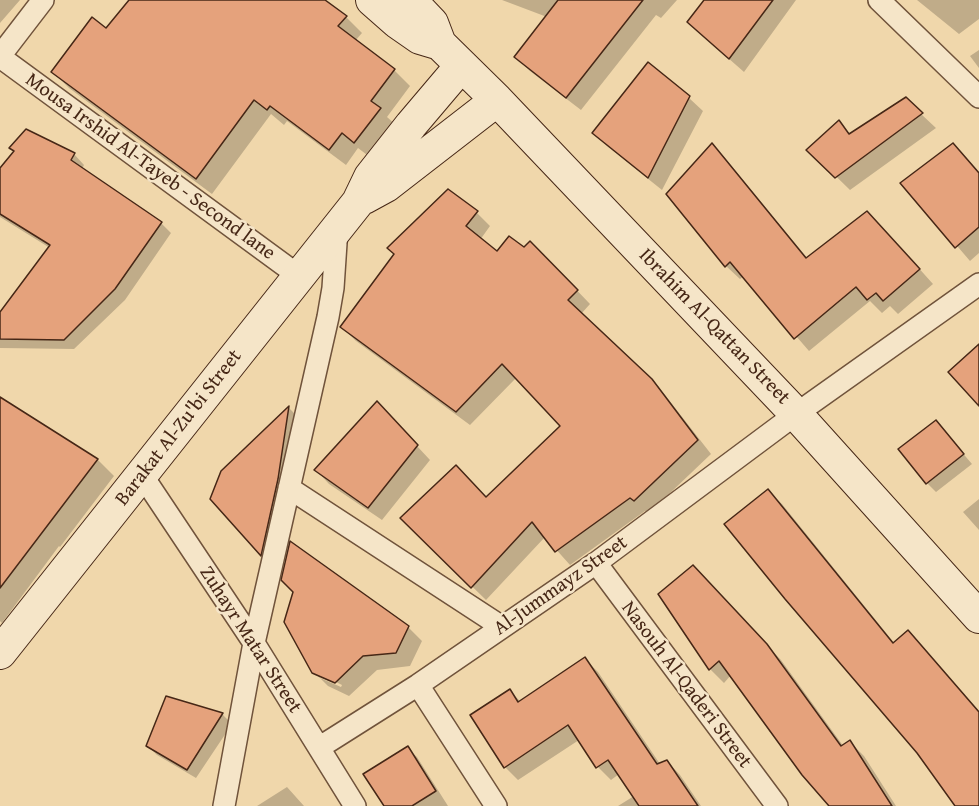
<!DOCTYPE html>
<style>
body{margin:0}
canvas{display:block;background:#f0d7ab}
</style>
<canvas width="979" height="806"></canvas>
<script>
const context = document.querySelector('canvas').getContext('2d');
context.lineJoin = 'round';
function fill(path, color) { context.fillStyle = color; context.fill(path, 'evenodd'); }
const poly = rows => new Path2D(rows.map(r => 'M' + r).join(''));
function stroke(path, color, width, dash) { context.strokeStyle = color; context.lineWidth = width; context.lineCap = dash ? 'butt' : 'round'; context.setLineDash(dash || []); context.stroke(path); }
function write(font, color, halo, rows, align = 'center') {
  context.font = font + ' "Gentium Book Plus",serif'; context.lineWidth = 5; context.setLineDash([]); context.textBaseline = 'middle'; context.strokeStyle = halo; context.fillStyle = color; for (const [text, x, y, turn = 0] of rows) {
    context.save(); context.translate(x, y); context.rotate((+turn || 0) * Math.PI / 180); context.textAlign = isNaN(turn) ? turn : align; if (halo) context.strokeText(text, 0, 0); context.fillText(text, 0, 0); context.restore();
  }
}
fill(poly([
 [0,0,20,0,0,23],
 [131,0,323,0,346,17,362,33,355,41,394,70,410,86,387,117,396,125,371,158,358,148,346,165,287,121,284,125,271,114,212,194,69,88,53,72,106,30],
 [502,0,677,0,661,18,656,15,581,110,530,71,516,57,547,17],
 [706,0,796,0,744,72,703,36],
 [917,0,979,0,979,19,959,34],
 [979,50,979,68,970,56],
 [648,64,689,98,703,111,662,190,607,146,594,132],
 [905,99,936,128,850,190,809,150,839,122,851,135],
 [712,145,725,158,808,259,881,226,933,284,898,314,890,306,882,313,870,301,809,351,744,276,740,279,726,266],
 [953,145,979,173,979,253,970,261,903,183],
 [11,148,74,154,84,165,82,169,161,223,171,233,125,300,74,349,0,348,0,315,50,248,0,217,0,170,15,152],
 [477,213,490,226,480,240,497,253,524,249,544,256,590,304,581,314,665,395,711,454,648,514,645,511,570,565,545,537,486,600,402,518,486,498,563,427,517,377,470,425,356,341,342,327],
 [0,399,98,460,114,476,60,547,59,546,2,623,0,621],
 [289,408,302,421,274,568,211,499,223,471],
 [390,417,430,460,382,520,329,484,316,470],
 [936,422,972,464,936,492,927,483],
 [768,491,782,504,895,644,908,632,976,709,979,720,979,806,957,806],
 [979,499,979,530,963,512],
 [706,581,781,660,844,747,850,742,864,756,896,806,831,806,731,675,724,683,710,669,660,595],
 [408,627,422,641,410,666,377,670,349,696,328,686,314,672],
 [320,674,342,685,341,687,320,678],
 [585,659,598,672,660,764,667,761,680,775,701,806,618,806,634,796,619,774,611,780,598,767,579,740,518,780,505,767,510,691,521,702],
 [167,698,223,715,232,724,196,778,157,755,148,746],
 [407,748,417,757,448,806,386,806],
 [287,787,304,806,257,806]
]), '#0003');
const building = poly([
 [129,0,325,0,347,16,338,26,395,69,371,101,381,108,354,143,342,133,329,150,270,106,267,110,254,100,196,179,51,72,92,17,106,28,129,0],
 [558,0,643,0,566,98,514,57,558,0],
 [704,0,773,0,729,59,687,22,704,0],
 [648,62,690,96,648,178,592,133,648,62],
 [906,97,923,113,835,178,806,150,839,120,849,134,906,97],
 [26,129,75,153,71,160,162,222,115,289,64,340,0,339,0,312,50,245,0,214,0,168,14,151,9,148,26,129],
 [712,143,806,258,867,211,920,269,883,301,876,293,867,300,856,287,794,339,730,262,725,267,666,194,712,143],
 [953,143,979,173,979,227,955,248,900,183,953,143],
 [448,189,478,211,466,226,497,251,509,236,524,247,530,241,578,290,568,300,652,379,698,440,634,501,630,498,555,552,532,522,471,588,400,518,456,465,486,497,560,426,502,364,456,412,340,327,394,254,387,248,448,189],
 [979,344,979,406,948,372,979,344],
 [0,397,98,459,0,588,0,397],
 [377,401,418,445,368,508,314,470,377,401],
 [289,406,278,479,261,556,210,499,221,471,289,406],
 [936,420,964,454,926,484,898,449,936,420],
 [768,489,893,643,908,630,979,712,979,806,955,806,917,753,785,599,724,524,768,489],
 [290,541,409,626,396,653,363,656,335,683,312,673,284,622,293,592,281,580,290,541],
 [693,565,767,644,841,746,850,740,892,806,829,806,802,775,719,661,709,670,658,594,693,565],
 [585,657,657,764,667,760,698,806,639,806,608,760,596,768,568,725,504,768,470,715,510,689,518,702,585,657],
 [166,696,223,713,187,770,146,746,166,696],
 [408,746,436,791,412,806,384,806,363,774,408,746]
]);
fill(building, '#e5a27c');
stroke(building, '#462716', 1.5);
const street = poly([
 [879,0,979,97],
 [0,56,43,0],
 [0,57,299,276],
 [142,475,254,643,355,806],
 [289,488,502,627],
 [596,563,777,806],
 [418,685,496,806],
 [320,747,418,685,596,563,796,414,979,284],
 [224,806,254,643,328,317,333,288,337,228]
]);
const secondary = poly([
 [372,0,397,22,420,38,440,44],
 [410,0,432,23,440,44,497,100,796,414,979,617],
 [364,198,386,186,497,100],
 [0,653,358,202,370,177,411,125,461,66]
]);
stroke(street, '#70533b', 24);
stroke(secondary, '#462716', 34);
stroke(street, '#f5e5c8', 21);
stroke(secondary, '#f5e5c8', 32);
write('20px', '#462716', '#f5e5c8', [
 ["Mousa Irshid Al-Tayeb - Second lane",150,167,36],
 ["Ibrahim Al-Qattan Street",714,327,46],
 ["Barakat Al-Zu'bi Street",179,428,-52],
 ["Al-Jummayz Street",561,586,-35],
 ["Zuhayr Matar Street",250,640,57],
 ["Nasouh Al-Qaderi Street",686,685,53]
]);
</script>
